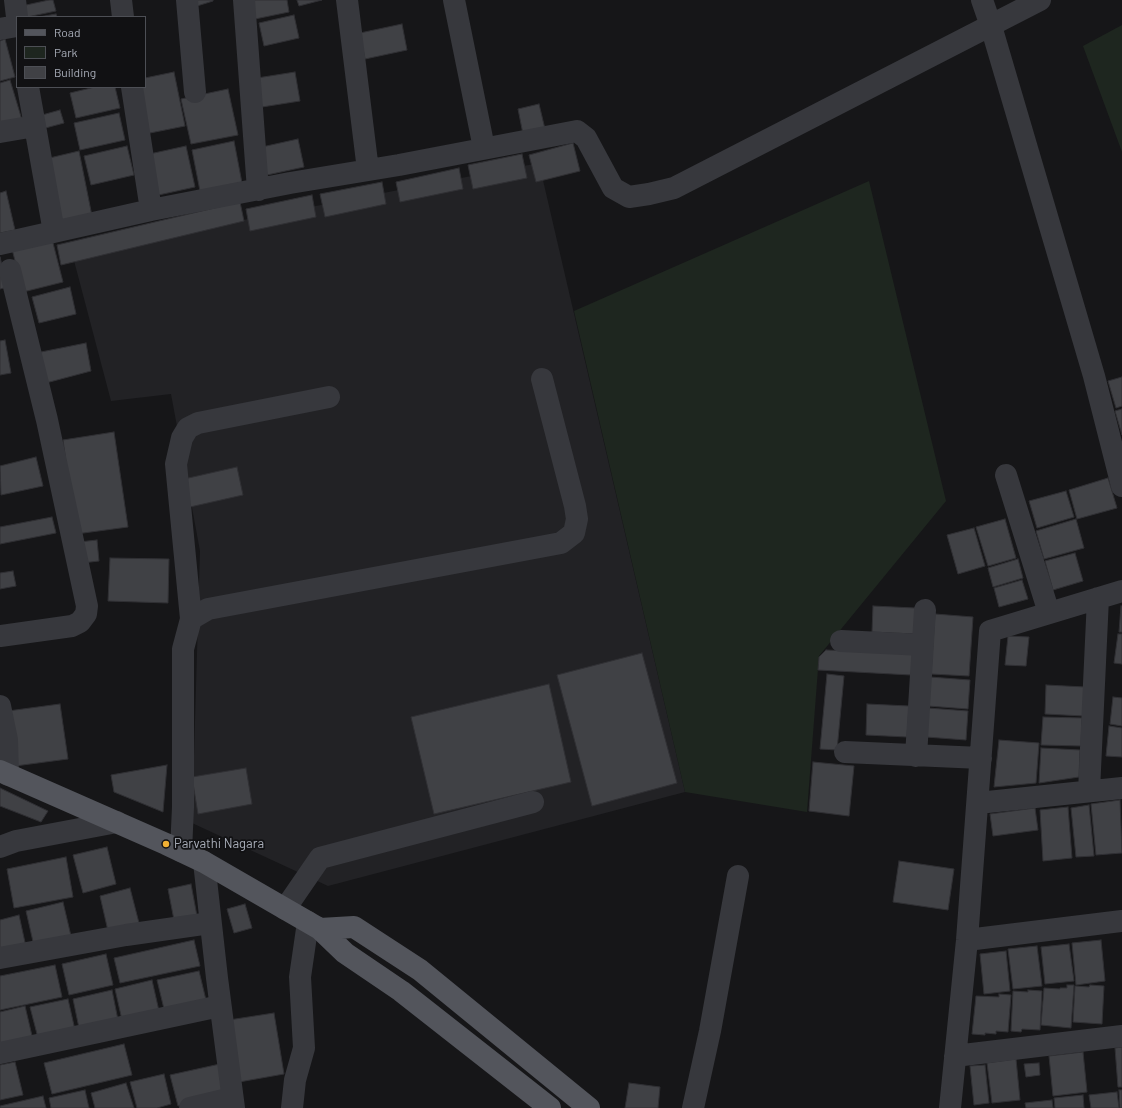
<!DOCTYPE html>
<style>
body{margin:0}
#map{position:relative;width:1122px;height:1108px;overflow:hidden;background:#161618;font-family:Barlow,sans-serif}
canvas{display:block}
.legend{position:absolute;left:16px;top:16px;width:130px;height:72px;box-sizing:border-box;background:#111113;border:1px solid #4d4f55;margin:0;padding:5px 7px;list-style:none;font-size:12px;color:#a8adb8}
.legend li{display:flex;align-items:center;gap:8px;height:20px}
.legend b{width:20px;border:1px solid #4d4f55}
</style>
<div id="map">
<canvas width="1122" height="1108"></canvas>
<ul class="legend">
<li><b style="height:5px;background:#53555c"></b>Road</li>
<li><b style="height:11px;background:#1e261f"></b>Park</li>
<li><b style="height:11px;background:#404145"></b>Building</li>
</ul>
</div>
<script>
const context = document.querySelector('canvas').getContext('2d');
context.lineJoin = 'round';
function fill(path, color) { context.fillStyle = color; context.fill(path, 'evenodd'); }
const poly = rows => new Path2D(rows.map(r => 'M' + r).join(''));
function stroke(path, color, width, dash) { context.strokeStyle = color; context.lineWidth = width; context.lineCap = dash ? 'butt' : 'round'; context.setLineDash(dash || []); context.stroke(path); }
function write(font, color, halo, rows, align = 'center') {
  context.font = font + ' Barlow,sans-serif'; context.lineWidth = 3.5; context.setLineDash([]); context.textBaseline = 'middle'; context.strokeStyle = halo; context.fillStyle = color; for (const [text, x, y, turn = 0] of rows) {
    context.save(); context.translate(x, y); context.rotate((+turn || 0) * Math.PI / 180); context.textAlign = isNaN(turn) ? turn : align; if (halo) context.strokeText(text, 0, 0); context.fillText(text, 0, 0); context.restore();
  }
}
fill(poly([
 [539,163,685,792,328,886,192,823,200,551,171,394,111,401,72,253]
]), '#222225');
fill(poly([
 [1122,25,1122,152,1083,46],
 [869,181,946,501,819,656,807,812,685,792,574,311]
]), '#1e261f');
const building = poly([
 [49,0,53,0,56,11,27,17,17,7,49,0],
 [195,0,213,0,213,1,197,6,195,0],
 [251,0,287,0,289,12,255,19,251,0],
 [297,0,322,0,299,6,297,0],
 [56,14,57,17,39,17,56,14],
 [294,15,299,38,264,46,259,23,294,15],
 [402,24,407,50,365,59,360,33,402,24],
 [5,39,15,77,0,81,0,41,5,39],
 [174,72,185,126,145,134,137,87,145,87,145,78,174,72],
 [295,72,300,101,262,107,257,78,295,72],
 [10,80,22,120,0,125,0,83,10,80],
 [95,87,115,87,120,108,76,118,70,93,95,87],
 [228,89,238,135,191,144,181,99,228,89],
 [539,104,545,129,523,134,518,109,539,104],
 [60,110,64,123,38,130,35,117,60,110],
 [119,113,125,140,80,150,74,123,119,113],
 [298,139,304,167,267,175,262,147,298,139],
 [234,141,242,183,200,191,192,150,234,141],
 [573,143,580,171,536,182,529,155,573,143],
 [127,146,134,175,91,185,84,156,127,146],
 [186,146,195,187,154,196,145,155,186,146],
 [79,151,92,216,55,224,41,160,79,151],
 [522,154,527,178,473,189,468,165,522,154],
 [459,168,463,189,400,202,396,182,459,168],
 [382,182,386,204,325,217,320,194,382,182],
 [6,191,15,230,0,233,0,193,6,191],
 [312,195,316,217,250,231,246,209,312,195],
 [240,202,244,221,61,265,57,245,240,202],
 [52,239,63,282,23,292,12,249,52,239],
 [0,257,7,287,0,289,0,257],
 [70,287,76,314,39,323,32,297,70,287],
 [5,340,11,373,0,375,0,341,5,340],
 [86,343,91,371,42,384,36,353,86,343],
 [1122,377,1122,406,1116,408,1108,381,1122,377],
 [1122,409,1122,435,1115,411,1122,409],
 [114,432,128,527,76,534,63,440,114,432],
 [36,457,43,486,1,495,0,466,36,457],
 [237,467,243,495,190,507,184,479,237,467],
 [1108,478,1117,508,1077,519,1069,490,1108,478],
 [1066,491,1074,517,1037,528,1029,501,1066,491],
 [52,517,56,533,0,544,0,527,52,517],
 [1005,519,1016,558,988,566,976,527,1005,519],
 [1076,519,1084,548,1044,559,1036,531,1076,519],
 [974,528,985,566,958,574,947,535,974,528],
 [97,540,99,561,82,563,79,542,97,540],
 [1075,553,1083,581,1053,590,1045,561,1075,553],
 [110,558,169,559,168,603,108,601,110,558],
 [1018,559,1023,578,993,587,988,568,1018,559],
 [13,571,16,586,0,589,0,573,13,571],
 [1022,580,1028,599,999,607,994,588,1022,580],
 [873,606,915,608,914,634,872,632,873,606],
 [1121,606,1122,606,1122,632,1119,632,1121,606],
 [935,614,973,617,969,676,931,674,935,614],
 [1118,634,1122,634,1122,664,1114,663,1118,634],
 [1008,636,1029,637,1026,666,1005,665,1008,636],
 [826,650,913,654,911,675,818,670,819,657,826,650],
 [642,653,677,783,592,806,557,675,642,653],
 [827,674,844,676,837,750,820,749,827,674],
 [930,677,970,680,968,709,928,706,930,677],
 [549,684,571,782,434,814,411,717,549,684],
 [1046,685,1085,687,1084,716,1045,714,1046,685],
 [1113,697,1122,698,1122,726,1110,724,1113,697],
 [60,704,68,759,15,766,8,711,60,704],
 [867,704,909,706,907,737,866,735,867,704],
 [928,708,968,711,966,740,926,737,928,708],
 [1043,717,1082,718,1081,746,1041,745,1043,717],
 [1109,726,1122,728,1122,757,1106,756,1109,726],
 [999,740,1039,743,1036,783,994,787,999,740],
 [1041,748,1080,750,1079,777,1039,783,1041,748],
 [813,762,854,766,849,816,809,811,813,762],
 [167,765,163,812,114,792,111,775,167,765],
 [246,768,252,804,198,814,192,777,246,768],
 [0,788,48,811,41,822,0,806,0,788],
 [1120,800,1122,853,1096,855,1091,804,1120,800],
 [1089,805,1094,856,1076,857,1071,808,1089,805],
 [1068,807,1072,858,1043,861,1040,810,1068,807],
 [1035,808,1038,830,993,836,990,814,1035,808],
 [107,847,116,884,83,893,73,855,107,847],
 [66,857,73,897,14,908,7,869,66,857],
 [899,861,954,869,948,910,893,902,899,861],
 [191,884,197,916,174,920,168,889,191,884],
 [130,888,139,923,108,931,100,896,130,888],
 [63,902,71,936,34,946,26,911,63,902],
 [245,904,252,928,234,933,227,909,245,904],
 [19,915,26,947,0,953,0,920,19,915],
 [194,940,200,966,120,983,114,958,194,940],
 [1101,940,1105,981,1076,985,1072,943,1101,940],
 [1069,944,1074,981,1045,984,1041,947,1069,944],
 [1037,946,1042,986,1013,989,1008,949,1037,946],
 [1006,951,1010,991,984,994,980,954,1006,951],
 [106,954,113,985,69,995,62,964,106,954],
 [55,965,62,997,0,1010,0,976,55,965],
 [199,971,206,1000,164,1009,157,980,199,971],
 [152,980,159,1011,122,1020,115,989,152,980],
 [1067,985,1074,985,1071,1028,1041,1025,1044,988,1060,989,1060,988,1067,988,1067,985],
 [1090,985,1104,986,1102,1024,1073,1022,1075,986,1089,987,1090,985],
 [112,990,118,1020,79,1028,73,999,112,990],
 [1028,990,1042,991,1040,1030,1022,1029,1021,1032,1011,1031,1013,991,1028,992,1028,990],
 [999,994,1011,995,1008,1032,996,1031,996,1034,985,1033,985,1035,972,1034,976,996,999,997,999,994],
 [68,999,75,1030,38,1038,30,1007,68,999],
 [25,1006,33,1040,0,1047,0,1012,25,1006],
 [274,1013,284,1074,239,1082,229,1020,274,1013],
 [124,1044,132,1075,52,1094,44,1063,124,1044],
 [1122,1047,1122,1087,1118,1087,1115,1048,1122,1047],
 [1083,1052,1087,1092,1053,1096,1049,1056,1083,1052],
 [1016,1059,1020,1100,992,1103,987,1063,1016,1059],
 [15,1062,23,1095,0,1100,0,1065,15,1062],
 [1039,1063,1040,1075,1026,1077,1024,1064,1039,1063],
 [220,1064,227,1094,178,1106,170,1075,220,1064],
 [985,1065,989,1103,974,1105,970,1066,985,1065],
 [164,1074,171,1104,157,1108,137,1108,130,1082,164,1074],
 [126,1083,134,1108,95,1108,91,1093,126,1083],
 [629,1083,660,1087,658,1108,625,1108,629,1083],
 [85,1090,89,1108,51,1108,49,1098,85,1090],
 [1119,1090,1122,1090,1122,1108,1120,1108,1119,1090],
 [1117,1092,1119,1108,1091,1108,1089,1095,1117,1092],
 [1083,1095,1084,1108,1055,1108,1054,1098,1083,1095],
 [43,1096,46,1108,0,1108,0,1106,43,1096],
 [1052,1100,1053,1108,1026,1108,1025,1103,1052,1100]
]);
fill(building, '#404145');
stroke(building, '#303034', 1);
stroke(poly([
 [15,0,17,17],
 [121,0,123,17],
 [187,0,195,92],
 [244,0,258,190],
 [347,0,368,170],
 [454,0,484,148],
 [982,0,991,26,1094,376,1122,486],
 [0,29,17,26],
 [28,87,54,232],
 [132,87,151,210],
 [0,132,35,126],
 [0,244,151,210,290,183,399,165,577,131,586,138,613,188,629,197,649,194,674,188,1040,0],
 [1006,475,1049,613],
 [191,619,176,464,182,438,188,428,198,423,329,397],
 [0,636,72,626,80,622,86,614,87,606,47,420,10,270],
 [841,641,923,645],
 [0,706,7,740,8,775],
 [845,752,981,758],
 [916,756,925,610],
 [1089,791,1098,598],
 [978,803,1122,788],
 [0,847,16,841,117,822],
 [181,851,183,807,183,649,191,619,208,609,561,543,574,533,577,519,575,506,542,379],
 [204,862,217,978,234,1108],
 [285,909,320,858,533,802],
 [967,940,1122,921],
 [0,958,126,935,210,923],
 [0,1053,220,1006],
 [955,1056,1122,1036],
 [190,1108,232,1098],
 [292,1108,295,1080,304,1048,300,977,308,922],
 [693,1108,710,1031,738,876],
 [950,1108,967,940,990,631,1122,591]
]), '#37383d', 22);
stroke(poly([
 [0,771,166,844,204,862,320,929,345,953,401,991,550,1108],
 [320,929,354,927,420,970,589,1108]
]), '#53555c', 22);
for (const [x, y, r, color] of [
 [166,844,4,"#f2b134"]
]) { const dot = new Path2D(); dot.arc(x, y, r, 0, 2 * Math.PI); context.fillStyle = color; context.fill(dot); stroke(dot, '#111113', 1.5); }
write('13px', '#a8adb8', '#111113', [
 ["Parvathi Nagara",174,844]
], 'left');
</script>
